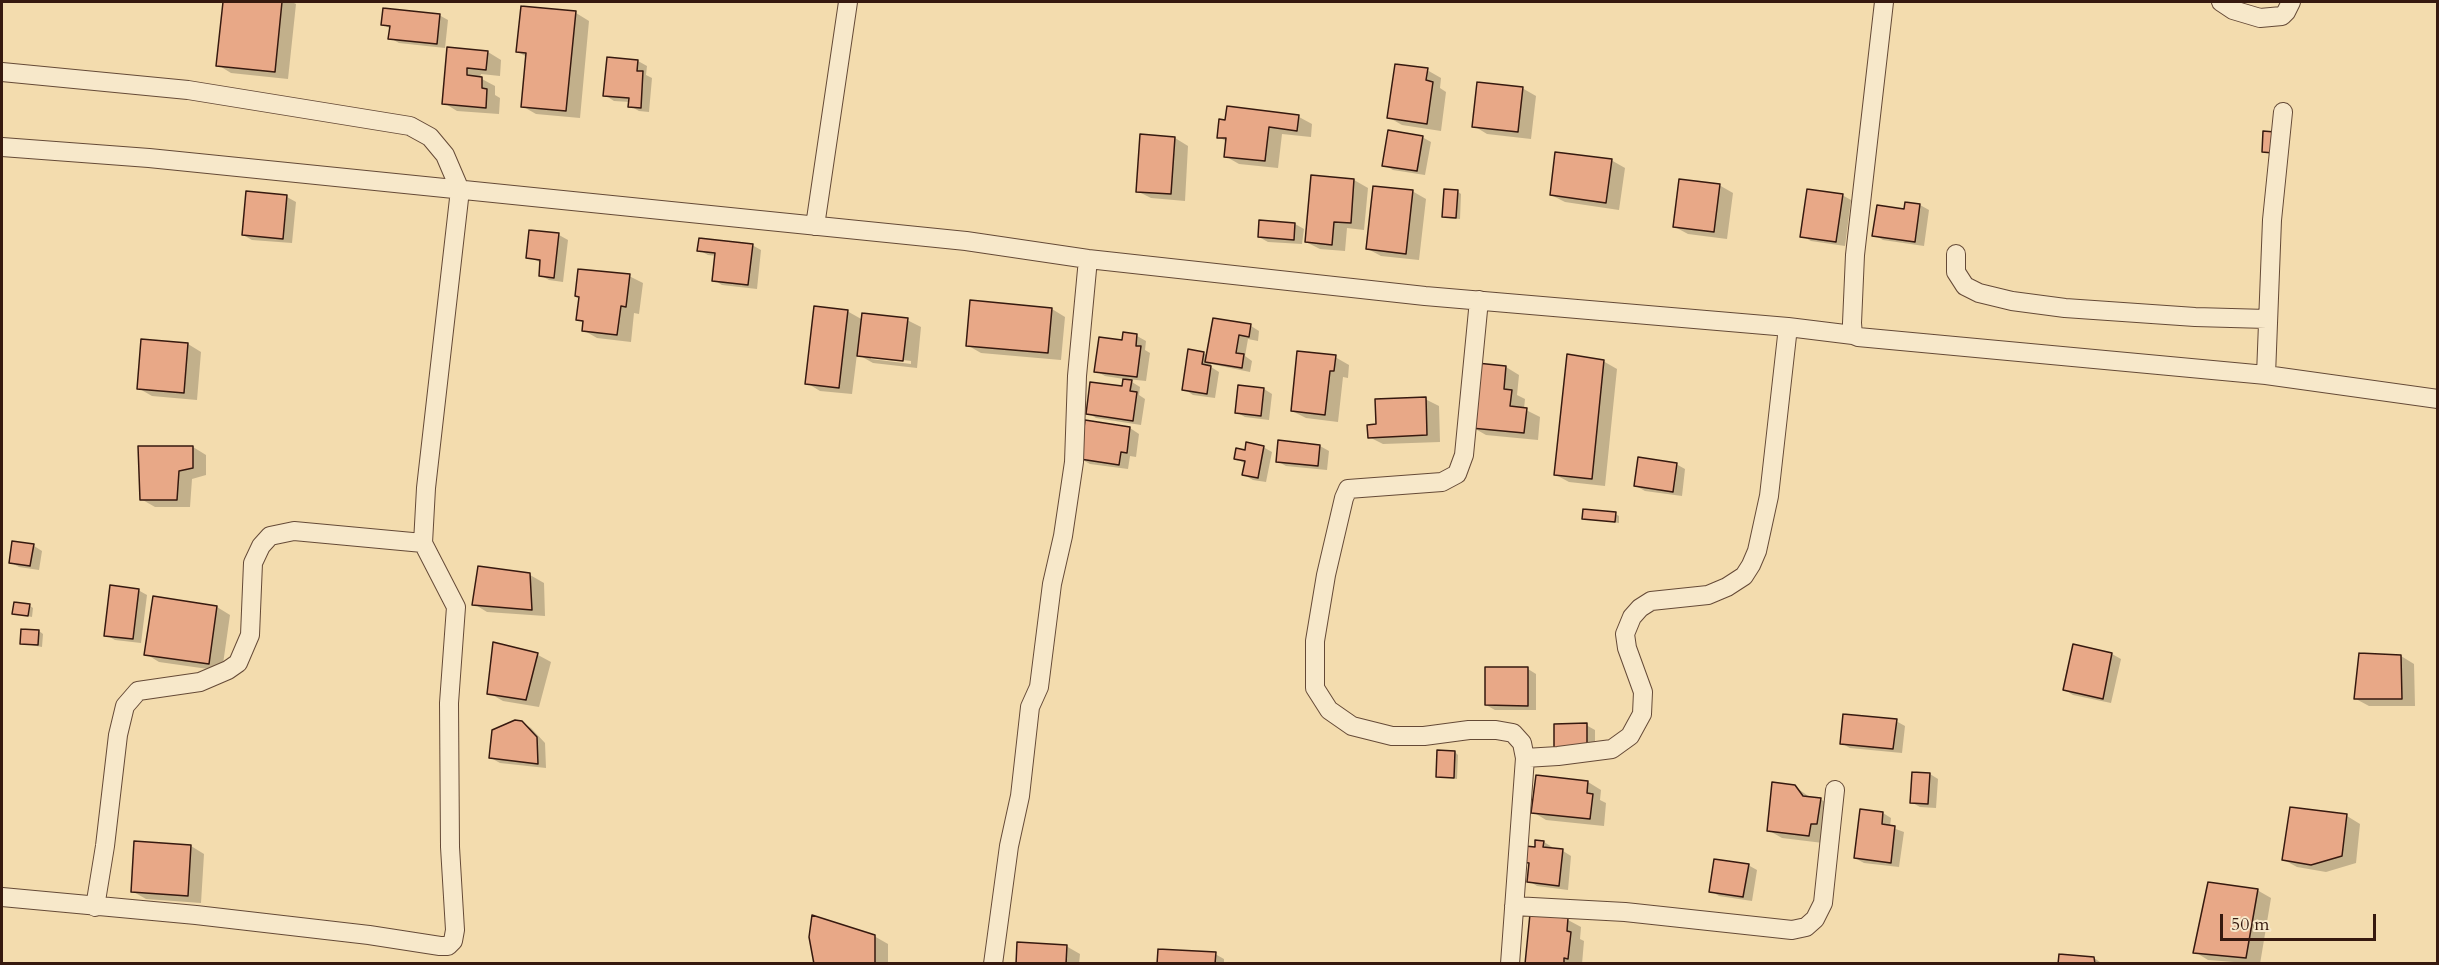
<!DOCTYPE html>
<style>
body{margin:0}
#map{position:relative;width:2439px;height:965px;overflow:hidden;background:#f3dcae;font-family:Cardo,serif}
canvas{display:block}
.frame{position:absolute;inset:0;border:3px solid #36190f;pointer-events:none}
.scale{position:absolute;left:2220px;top:914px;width:156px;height:27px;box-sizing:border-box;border:3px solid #36190f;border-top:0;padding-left:8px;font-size:18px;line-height:21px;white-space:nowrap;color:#36190f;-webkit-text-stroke:4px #f7e8ca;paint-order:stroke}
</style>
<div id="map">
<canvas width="2439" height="965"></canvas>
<div class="frame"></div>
<div class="scale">50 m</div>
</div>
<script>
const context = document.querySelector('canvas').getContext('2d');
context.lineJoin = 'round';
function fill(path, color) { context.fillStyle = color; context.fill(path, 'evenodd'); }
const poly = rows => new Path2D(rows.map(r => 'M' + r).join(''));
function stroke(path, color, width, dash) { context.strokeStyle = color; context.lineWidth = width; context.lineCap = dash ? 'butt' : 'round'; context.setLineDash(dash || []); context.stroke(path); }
fill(poly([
 [224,2,292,2,296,4,288,79,231,73,218,65],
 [576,13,589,21,580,118,536,114,522,106,527,57,518,52],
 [439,15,448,20,445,48,399,43,390,38,391,29,382,24],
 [449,49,488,52,501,60,500,76,481,74,480,78,495,86,495,95,500,98,499,114,457,111,444,103],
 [638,61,647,66,646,75,652,78,649,112,639,111,630,106,630,102,614,101,605,95],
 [1427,70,1441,78,1440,88,1446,92,1441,131,1402,125,1388,117],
 [1522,88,1536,96,1531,139,1487,134,1474,126],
 [1299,117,1312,124,1311,137,1282,134,1278,168,1239,164,1225,156,1227,142,1219,137],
 [1422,137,1431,142,1425,175,1393,170,1384,165],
 [1175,138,1188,146,1185,201,1151,198,1137,191],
 [1611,160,1625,168,1619,210,1565,202,1551,195],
 [1312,176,1354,180,1368,188,1364,230,1347,228,1345,251,1320,249,1306,242],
 [1719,185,1733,193,1727,239,1688,234,1675,227],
 [1412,191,1426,199,1419,260,1381,256,1368,249],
 [1457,191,1461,194,1460,219,1448,218,1444,216],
 [247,193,287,197,296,202,292,243,252,240,243,235],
 [1842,195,1851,200,1845,246,1811,241,1802,236],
 [1906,203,1920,205,1929,210,1924,246,1883,240,1874,235,1905,210],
 [1260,222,1295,224,1304,229,1302,244,1268,242,1259,237],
 [559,235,568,240,563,282,549,280,540,275,542,263,528,257],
 [752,245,761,250,757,289,722,285,714,280,717,256,708,255,699,250],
 [629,276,643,283,639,314,634,313,631,342,597,338,583,330,584,323,578,319],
 [1052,309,1065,317,1061,360,981,353,967,345],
 [847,311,863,320,907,320,921,327,917,368,873,363,857,354,852,394,820,391,807,383],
 [871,356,911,361,911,364,871,359],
 [1251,326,1259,331,1258,341,1248,339,1245,356,1252,361,1250,372,1211,364,1211,367,1219,372,1215,398,1193,395,1184,389,1203,353,1208,356],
 [1124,334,1137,336,1146,341,1145,350,1150,353,1146,381,1127,379,1140,387,1139,395,1145,399,1141,425,1096,418,1088,413,1123,388,1124,379,1105,376,1096,371,1123,342],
 [188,344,201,352,197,400,152,396,138,388],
 [1335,357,1349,365,1348,378,1343,377,1338,422,1306,418,1292,411],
 [1603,361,1617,369,1605,486,1569,482,1556,475],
 [1506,367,1519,375,1517,395,1525,399,1524,409,1540,417,1538,440,1486,435,1472,427],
 [1264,389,1272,394,1269,420,1245,417,1236,412],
 [1425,399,1439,406,1440,442,1383,444,1369,437,1377,426],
 [1086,422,1130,428,1139,434,1136,457,1130,456,1128,469,1090,464,1081,459],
 [1320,446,1329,451,1327,470,1286,466,1277,461],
 [193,447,206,455,206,475,192,479,190,507,155,507,141,499],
 [1263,447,1272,452,1266,482,1253,480,1244,475,1246,464,1235,458,1246,452],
 [1676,464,1685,469,1682,496,1645,491,1636,486],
 [1615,514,1619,516,1619,523,1584,518],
 [13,543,34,546,42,551,39,570,19,567,10,562],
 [530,575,544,583,545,616,487,612,474,604],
 [138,590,147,595,141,643,115,640,106,635],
 [154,598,217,607,230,615,222,671,159,662,146,654],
 [30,606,33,608,32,617,14,613],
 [39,631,43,634,42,647,21,643],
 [2074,646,2112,654,2121,659,2111,703,2073,695,2065,690],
 [538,655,551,662,539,707,503,701,489,693],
 [2401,656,2414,664,2415,706,2369,706,2356,699],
 [1528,669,1536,674,1536,710,1495,710,1486,705],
 [1896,721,1905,726,1902,753,1850,748,1841,743],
 [522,722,531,728,545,743,546,768,500,763,491,758],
 [1555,725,1586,725,1595,730,1595,755],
 [1455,752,1458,755,1457,779,1437,776],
 [1930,774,1938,779,1936,808,1920,807,1911,802],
 [1588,782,1601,790,1600,800,1606,803,1604,826,1546,820,1533,812],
 [1794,786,1811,798,1820,799,1834,807,1823,843,1782,838,1768,830],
 [1883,813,1891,818,1890,827,1904,832,1899,867,1864,863,1855,858],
 [2347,816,2360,824,2356,863,2326,872,2297,867,2284,860],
 [1544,842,1552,847,1552,850,1563,851,1571,856,1568,890,1537,886,1529,881,1530,864,1525,861],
 [191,846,204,854,201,903,146,899,132,891],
 [1748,865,1757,870,1752,901,1719,896,1711,891],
 [2257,890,2271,898,2260,964,2208,960,2195,952],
 [1532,916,1568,920,1581,927,1580,939,1584,941,1582,964,1527,964],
 [874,936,888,944,888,964,815,964],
 [1066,946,1080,954,1079,964,1018,964],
 [1215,954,1224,959,1224,964,1158,964],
 [2094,958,2103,964,2060,964]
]), '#0003');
const building = poly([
 [223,2,282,2,275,72,216,66,223,2],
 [521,6,576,11,566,111,521,107,526,53,516,52,521,6],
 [383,8,440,14,437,44,388,39,390,26,381,25,383,8],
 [447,47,488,51,486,70,467,68,467,75,482,77,482,88,487,89,486,108,442,104,447,47],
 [607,57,638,60,637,71,643,71,641,108,628,107,629,98,603,96,607,57],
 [1395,64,1428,68,1426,80,1433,82,1427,124,1387,118,1395,64],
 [1477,82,1523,87,1518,132,1472,127,1477,82],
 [1227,106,1299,115,1297,131,1269,127,1265,161,1224,157,1226,138,1217,138,1219,119,1225,120,1227,106],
 [1388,130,1423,136,1417,171,1382,166,1388,130],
 [2263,131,2275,132,2273,153,2262,152,2263,131],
 [1140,134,1175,137,1171,194,1136,192,1140,134],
 [1555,152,1612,159,1606,203,1550,195,1555,152],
 [1311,175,1354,179,1351,223,1334,222,1332,245,1305,242,1311,175],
 [1679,179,1720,184,1714,232,1673,227,1679,179],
 [1373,186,1413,190,1406,254,1366,249,1373,186],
 [1444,189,1458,190,1456,218,1442,217,1444,189],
 [1807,189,1843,194,1836,242,1800,237,1807,189],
 [246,191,287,195,283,239,242,235,246,191],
 [1905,202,1920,204,1915,242,1872,236,1877,205,1904,209,1905,202],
 [1259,220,1295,223,1294,240,1258,237,1259,220],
 [529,230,559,233,554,278,539,276,540,260,526,258,529,230],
 [699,238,753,244,748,285,712,281,715,253,697,251,699,238],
 [578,269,630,274,626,307,621,306,617,335,582,331,583,321,576,320,579,297,575,296,578,269],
 [970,300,1052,308,1048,353,966,346,970,300],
 [814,306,848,310,839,388,805,384,814,306],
 [862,313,908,318,903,361,857,356,862,313],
 [1213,318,1251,324,1249,337,1239,335,1236,353,1244,354,1242,368,1205,362,1213,318],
 [1123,332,1137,334,1136,346,1141,346,1137,377,1094,372,1099,337,1122,340,1123,332],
 [141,339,188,343,184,393,137,389,141,339],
 [1188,349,1204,352,1202,364,1211,366,1207,394,1182,390,1188,349],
 [1297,351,1336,355,1334,371,1330,371,1325,415,1291,411,1297,351],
 [1567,354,1604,360,1592,479,1554,475,1567,354],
 [1477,363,1506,366,1504,389,1512,390,1510,406,1527,408,1524,433,1471,428,1477,363],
 [1123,379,1132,380,1130,391,1137,392,1133,421,1086,414,1090,382,1122,386,1123,379],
 [1238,385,1264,388,1261,416,1235,413,1238,385],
 [1426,397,1427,435,1368,438,1367,425,1376,424,1375,399,1426,397],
 [1085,420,1130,427,1127,453,1121,452,1119,465,1080,459,1085,420],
 [1278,440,1320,445,1318,466,1276,462,1278,440],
 [1246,442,1264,446,1258,478,1242,475,1245,461,1234,459,1236,448,1245,450,1246,442],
 [138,446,193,446,193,468,179,471,177,500,140,500,138,446],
 [1638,457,1677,463,1673,492,1634,486,1638,457],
 [1583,509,1616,512,1615,522,1582,519,1583,509],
 [12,541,34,544,30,566,9,563,12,541],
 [478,566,530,573,532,610,472,605,478,566],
 [110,585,139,589,133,639,104,636,110,585],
 [153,596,217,606,209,664,144,655,153,596],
 [14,602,30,604,28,616,12,614,14,602],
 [21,629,39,630,38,645,20,644,21,629],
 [493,642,538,653,526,700,487,694,493,642],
 [2073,644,2112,653,2103,699,2063,690,2073,644],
 [2359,653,2401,655,2402,699,2354,699,2359,653],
 [1485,667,1528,667,1528,706,1485,705,1485,667],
 [1843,714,1897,719,1893,749,1840,744,1843,714],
 [515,720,522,721,537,737,538,764,489,758,492,730,515,720],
 [1587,723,1587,751,1554,751,1554,724,1587,723],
 [1437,750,1455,751,1454,778,1436,777,1437,750],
 [1912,772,1930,773,1928,804,1910,803,1912,772],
 [1536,775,1588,781,1587,793,1593,794,1590,819,1531,813,1536,775],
 [1772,782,1795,785,1803,796,1821,798,1817,824,1811,824,1809,836,1767,831,1772,782],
 [2290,807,2347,814,2342,856,2311,865,2282,860,2290,807],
 [1860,809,1883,812,1882,824,1895,826,1891,863,1854,858,1860,809],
 [1535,840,1544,841,1543,847,1563,849,1559,886,1527,882,1529,863,1523,862,1525,846,1535,847,1535,840],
 [134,841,191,845,188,896,131,892,134,841],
 [1714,859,1749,864,1743,897,1709,892,1714,859],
 [2208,882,2258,889,2246,958,2193,953,2208,882],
 [1530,914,1568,918,1567,931,1571,932,1568,959,1564,958,1564,964,1525,964,1530,914],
 [812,915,875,935,875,964,814,964,809,937,812,915],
 [1017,942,1067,945,1066,964,1016,964,1017,942],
 [1158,949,1216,952,1215,964,1157,964,1158,949],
 [2059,954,2094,957,2095,964,2058,964,2059,954]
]);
fill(building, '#e8a887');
stroke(building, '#36190f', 1.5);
const street = poly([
 [1884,2,1855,255,1852,323,1853,335,1858,337,2266,375,2438,399],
 [2221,2,2233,10,2260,18,2282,16,2286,12,2291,2],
 [2,72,188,90,410,126,430,137,445,155,460,190,426,488,423,543,456,607,449,703,450,847,455,930,453,941,448,946,440,946,369,935,196,915,2,897],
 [2,147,149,158,966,241,1088,259,1425,296,1788,327,1853,335],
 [815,226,848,2],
 [1956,254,1956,272,1965,286,1979,293,2012,301,2065,308,2195,317,2267,319],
 [1479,300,1464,455,1457,474,1442,482,1348,489,1344,498,1326,575,1315,641,1315,688,1329,710,1352,726,1392,736,1424,736,1469,730,1496,730,1513,733,1522,743,1525,758,1510,964],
 [2266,375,2272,220,2283,112],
 [1525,758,1558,756,1612,749,1630,736,1642,714,1643,692,1627,648,1625,634,1632,617,1640,608,1651,601,1708,595,1727,587,1744,576,1751,565,1757,551,1769,496,1788,327],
 [1514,906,1625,912,1792,930,1806,927,1815,919,1823,903,1835,790],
 [95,907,105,846,118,735,125,706,138,691,200,682,228,670,238,663,250,635,253,563,261,546,270,536,294,531,423,543],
 [993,964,1009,846,1020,796,1030,707,1039,687,1052,584,1063,536,1074,462,1077,376,1088,259]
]);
stroke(street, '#654a37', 20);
stroke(street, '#f7e8ca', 18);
</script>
